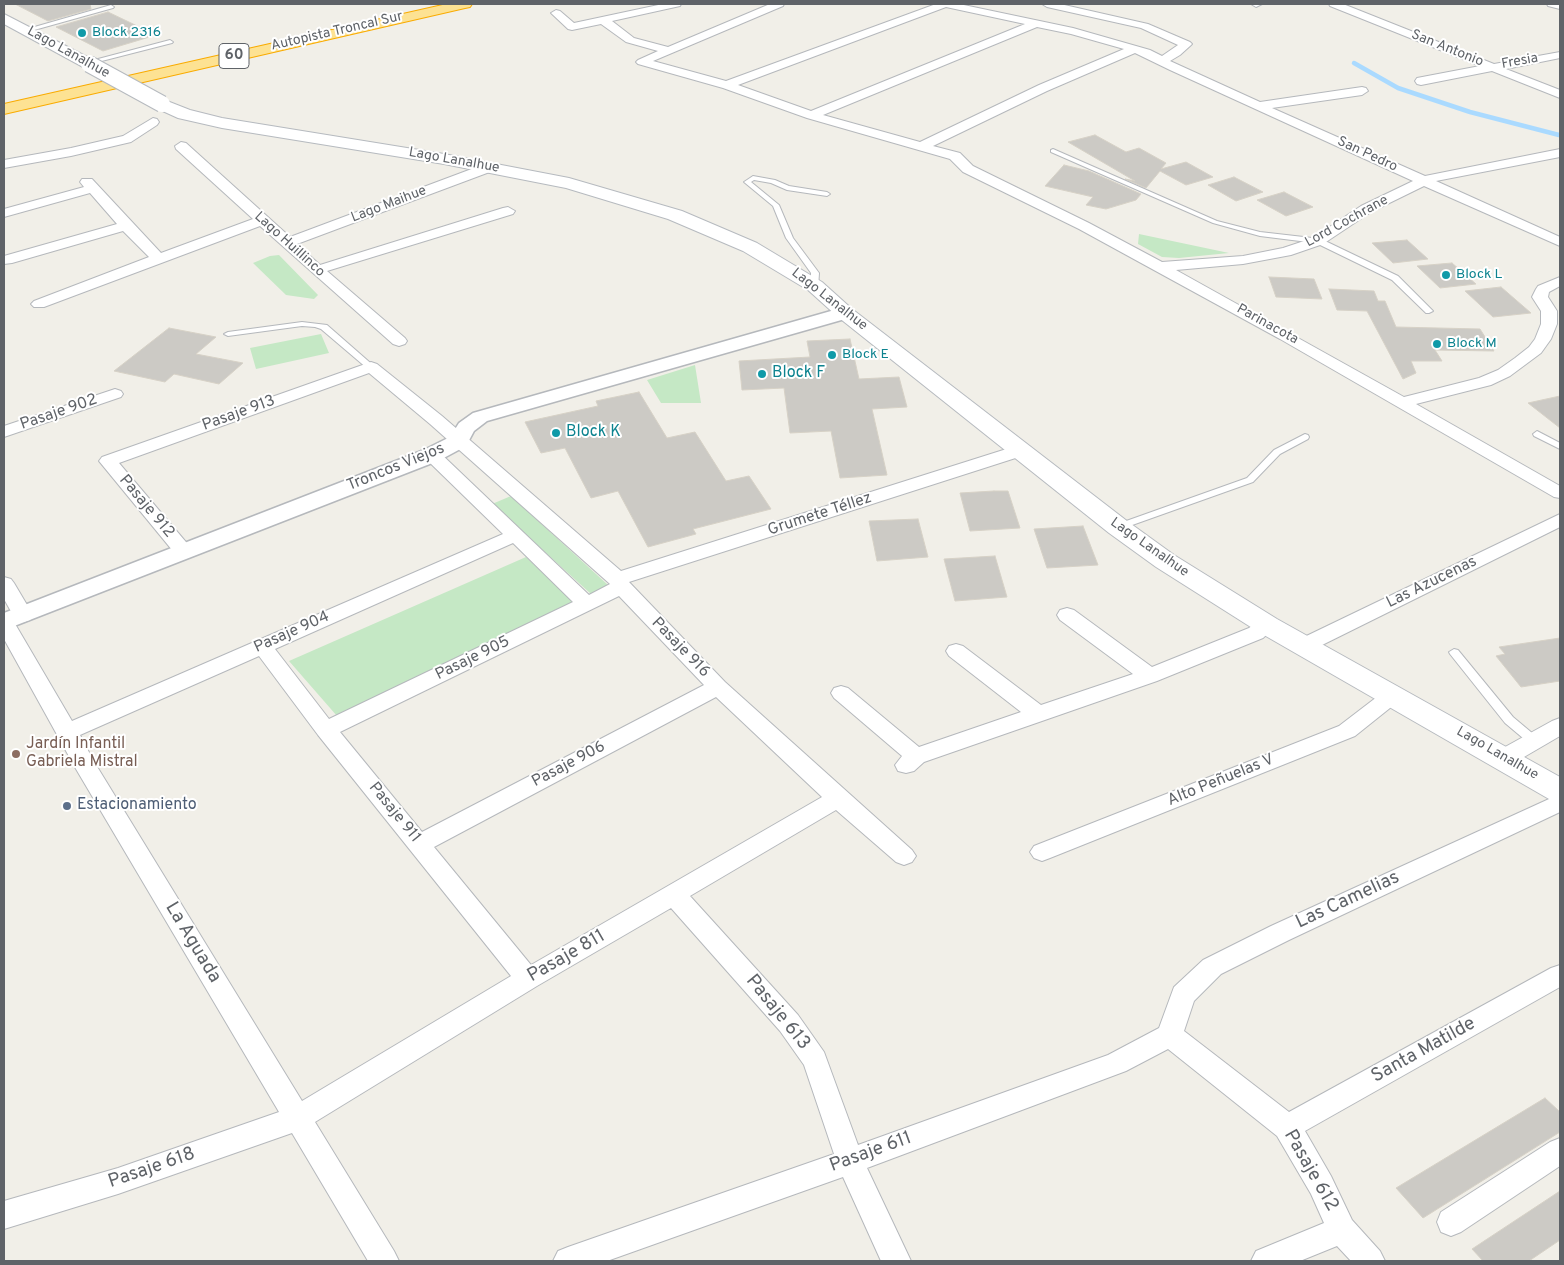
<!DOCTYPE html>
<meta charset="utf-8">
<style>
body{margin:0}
#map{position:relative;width:1564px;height:1265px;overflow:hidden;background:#f1efe8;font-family:Overpass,sans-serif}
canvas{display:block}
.frame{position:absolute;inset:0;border:5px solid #5f6368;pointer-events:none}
</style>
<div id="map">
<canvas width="1564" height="1265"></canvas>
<div class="frame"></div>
</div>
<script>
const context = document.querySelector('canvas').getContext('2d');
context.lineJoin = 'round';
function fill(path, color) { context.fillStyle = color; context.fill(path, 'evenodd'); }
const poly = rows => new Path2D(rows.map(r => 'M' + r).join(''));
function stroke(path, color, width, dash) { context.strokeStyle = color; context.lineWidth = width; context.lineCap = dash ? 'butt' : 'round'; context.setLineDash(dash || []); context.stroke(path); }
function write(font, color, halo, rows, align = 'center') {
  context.font = font + ' Overpass,sans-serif'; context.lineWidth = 4; context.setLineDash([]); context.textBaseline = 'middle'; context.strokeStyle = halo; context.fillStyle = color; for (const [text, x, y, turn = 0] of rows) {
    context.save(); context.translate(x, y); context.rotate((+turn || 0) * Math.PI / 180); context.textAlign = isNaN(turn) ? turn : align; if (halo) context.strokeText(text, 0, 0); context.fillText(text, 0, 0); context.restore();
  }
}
fill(poly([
 [1139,234,1229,253,1179,258,1162,257,1138,244],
 [279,255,318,295,314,299,286,295,253,263,270,256],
 [321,334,329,353,256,369,250,348],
 [695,365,701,403,661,403,647,380],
 [511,496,608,585,591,594,492,504],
 [526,557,575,603,337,716,289,661]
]), '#c5e8c5');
stroke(poly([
 [1354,63,1398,88,1470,112,1559,135]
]), '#aadaff', 4.5);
const building = poly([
 [15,4,90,4,91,9,48,21,15,4],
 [108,12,156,35,103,51,56,27,108,12],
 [1095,135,1126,152,1139,148,1166,163,1161,169,1186,162,1213,177,1186,185,1160,171,1146,188,1125,179,1135,181,1068,142,1095,135],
 [1064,165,1089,171,1141,194,1136,200,1106,209,1086,205,1093,197,1045,186,1064,165],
 [1234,177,1263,192,1236,201,1208,185,1234,177],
 [1284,192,1313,207,1286,216,1257,200,1284,192],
 [1407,240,1428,259,1393,263,1372,243,1407,240],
 [1452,263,1476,284,1440,288,1417,266,1452,263],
 [1269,277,1314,279,1322,299,1276,297,1269,277],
 [1501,287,1531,313,1493,317,1465,291,1501,287],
 [1329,289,1374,291,1378,301,1385,301,1396,327,1480,329,1494,351,1435,350,1442,361,1411,361,1416,373,1403,379,1367,311,1337,310,1329,289],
 [169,328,216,337,196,354,243,363,219,384,174,374,165,382,114,371,169,328],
 [850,339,859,379,899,377,907,407,872,409,887,475,840,478,831,431,790,433,784,388,742,390,739,361,810,357,807,341,850,339],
 [639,392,667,438,695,432,726,481,749,476,771,509,693,529,696,534,648,547,618,491,591,498,565,448,541,453,525,422,598,406,596,401,639,392],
 [1560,396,1560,428,1528,403,1560,396],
 [994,491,1008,491,1020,528,970,531,960,493,994,491],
 [918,519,928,557,877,561,869,521,918,519],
 [1083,526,1098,565,1047,568,1034,529,1083,526],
 [995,556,1007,597,955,601,944,559,995,556],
 [1560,638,1560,681,1521,687,1496,656,1505,654,1499,647,1560,638],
 [1545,1098,1560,1112,1560,1132,1423,1218,1396,1188,1545,1098],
 [1560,1191,1560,1240,1529,1261,1483,1261,1472,1249,1560,1191]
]);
fill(building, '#cccac5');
stroke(building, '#d6d1c6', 1);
const service = poly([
 [111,5,114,7,113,8,27,32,24,30,111,5],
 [170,40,173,42,172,43,86,65,83,63,170,40],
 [1053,149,1217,221,1260,232,1321,239,1398,276,1433,311,1429,313,1426,313,1392,280,1316,243,1260,236,1213,223,1051,152,1051,150,1053,149],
 [753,176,775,180,789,186,827,192,830,194,827,196,787,190,771,183,754,180,751,182,779,205,793,238,819,273,818,288,815,288,811,286,811,273,786,238,773,206,744,182,753,176],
 [302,322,327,325,375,367,374,369,368,369,321,329,315,327,302,326,228,336,224,334,228,332,302,322],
 [1537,431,1560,443,1560,449,1534,436,1533,434,1537,431],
 [1305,434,1308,435,1309,437,1308,439,1280,454,1253,482,1121,529,1115,529,1113,527,1115,525,1247,478,1274,450,1305,434],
 [1454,649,1458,650,1513,717,1538,738,1539,741,1538,744,1530,744,1505,723,1450,654,1449,652,1454,649]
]);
const minor = poly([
 [663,4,681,4,680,6,612,21,634,38,668,47,770,4,784,4,783,6,653,61,726,81,936,4,959,4,1073,28,1150,50,1162,56,1178,45,1141,28,1047,7,1042,4,1060,4,1148,24,1190,42,1192,44,1190,46,1180,55,1170,61,1260,102,1362,87,1366,88,1368,91,1362,95,1272,108,1425,176,1560,149,1560,157,1436,181,1560,237,1560,246,1424,186,1371,212,1323,244,1291,255,1243,264,1176,270,1404,397,1479,378,1498,370,1515,358,1529,347,1535,339,1541,324,1541,311,1532,297,1536,289,1538,286,1560,277,1560,286,1549,292,1548,297,1557,311,1557,324,1551,339,1541,353,1510,376,1491,385,1416,404,1560,486,1560,498,1554,497,1280,339,1079,229,963,172,950,159,807,118,723,88,638,64,636,62,638,60,658,51,626,42,601,24,572,30,568,29,551,13,556,10,560,11,574,23,663,4],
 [946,7,1025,24,811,111,738,85,946,7],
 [1037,27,1071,34,1124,49,1039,85,920,142,823,115,1037,27],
 [1135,53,1170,70,1413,181,1361,206,1313,238,1283,248,1243,256,1162,262,1089,223,973,166,960,153,933,146,1047,91,1135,53],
 [1251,4,1262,4,1256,7,1251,4],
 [1329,4,1343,4,1494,64,1560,52,1560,58,1506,69,1560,90,1560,98,1492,71,1421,85,1417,84,1415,81,1417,78,1480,66,1330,6,1329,4],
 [1547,4,1560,4,1560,9,1548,6,1547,4],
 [153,118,157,119,159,122,157,125,131,142,71,156,4,168,4,160,71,148,123,136,153,118],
 [181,142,186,143,290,237,485,164,495,164,497,167,495,170,297,244,320,265,503,208,508,207,515,211,513,214,327,271,405,338,407,341,405,344,399,346,393,344,260,226,44,307,34,307,31,304,34,301,149,257,123,231,12,263,4,264,4,256,117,224,90,193,4,217,4,209,84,187,80,182,82,179,92,179,161,253,253,219,176,149,175,146,181,142],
 [371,362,377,364,442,416,621,571,1016,446,1022,445,1028,446,1031,450,1028,454,629,582,725,682,912,850,916,856,912,862,904,865,896,862,836,810,690,896,798,1015,824,1052,858,1145,1108,1055,1159,1028,1174,987,1203,960,1271,926,1560,794,1560,812,1289,940,1221,974,1194,1001,1184,1031,1289,1112,1551,968,1560,965,1560,987,1305,1131,1331,1176,1352,1220,1380,1251,1385,1261,1351,1261,1337,1246,1300,1261,1251,1261,1256,1251,1324,1223,1311,1194,1277,1136,1168,1049,1126,1071,867,1168,911,1261,881,1261,843,1177,607,1261,553,1261,558,1251,568,1247,834,1154,804,1065,780,1031,671,908,537,986,315,1122,394,1251,399,1261,368,1261,292,1133,118,1194,4,1229,4,1201,118,1168,279,1112,76,769,4,639,4,615,11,617,72,721,503,534,426,459,423,455,426,451,432,450,438,451,589,595,610,584,430,424,369,373,119,463,191,548,193,552,191,556,184,558,177,556,99,461,102,457,371,362],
 [513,543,573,602,329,719,275,649,513,543],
 [619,596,704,685,422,832,340,732,619,596],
 [259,656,318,735,511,976,302,1101,93,760,80,735,259,656],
 [716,697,822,797,531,965,434,847,716,697],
 [115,389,121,391,123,394,121,397,4,437,4,426,115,389],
 [1560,514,1560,527,1310,651,1303,653,1296,651,1293,646,1296,641,1560,514],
 [4,577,11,579,14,583,33,615,30,620,23,622,16,620,13,615,4,599,4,577],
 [1067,608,1074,610,1152,667,1249,628,1260,620,1267,618,1274,620,1277,625,1263,638,1157,681,924,762,914,771,906,773,898,771,895,765,902,756,834,698,831,693,834,688,841,686,848,688,919,747,1021,712,949,656,946,651,949,646,956,644,963,646,1041,705,1133,674,1060,620,1057,615,1060,610,1067,608],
 [1393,688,1400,690,1403,695,1400,700,1355,736,1050,858,1042,861,1034,858,1030,852,1034,846,1339,726,1386,690,1393,688],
 [1560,718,1560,736,1512,764,1504,766,1496,764,1493,758,1496,752,1552,721,1560,718],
 [1560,1138,1560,1166,1461,1232,1451,1236,1441,1232,1437,1222,1441,1212,1550,1142,1560,1138]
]);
const tertiary = poly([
 [845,307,852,309,855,313,852,317,487,421,474,431,466,446,440,460,4,630,4,613,424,450,450,437,459,423,473,413,845,307]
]);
const secondary = poly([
 [4,14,95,61,97,64,95,67,89,69,83,67,4,24,4,14],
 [162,99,190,110,222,118,444,154,569,178,682,211,757,243,822,282,852,309,1127,521,1174,555,1277,619,1560,777,1560,802,1549,799,1257,631,1156,567,1109,533,838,317,808,290,743,251,668,219,566,188,444,164,222,128,178,118,156,108,154,104,156,100,162,99]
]);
const motorway = poly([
 [447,4,472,4,470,7,465,8,4,114,4,104,447,4]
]);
stroke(service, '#b5b8bc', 2);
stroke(minor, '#b5b8bc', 2);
stroke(tertiary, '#b5b8bc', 3);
stroke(secondary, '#b6babf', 2);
stroke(motorway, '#f9ab00', 2);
fill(service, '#fff');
fill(minor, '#fff');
fill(tertiary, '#fff');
fill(secondary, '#fff');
fill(motorway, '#fde293');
const secondaryBridge = poly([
 [89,64,162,104]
]);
stroke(secondaryBridge, '#b6babf', 18, []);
stroke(secondaryBridge, '#fff', 16);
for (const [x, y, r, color] of [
 [82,33,5,"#0f9aa8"],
 [1446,275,5,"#0f9aa8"],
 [1437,344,5,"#0f9aa8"],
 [832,355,5,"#0f9aa8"],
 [762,374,5,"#0f9aa8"],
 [556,433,5,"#0f9aa8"],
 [16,754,5,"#8d6e63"],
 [67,806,5,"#5c6f8a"]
]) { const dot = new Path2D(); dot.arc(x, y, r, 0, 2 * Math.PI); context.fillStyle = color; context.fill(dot); stroke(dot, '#fff', 2); }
write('14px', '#5f6368', '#fff', [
 ["Autopista Troncal Sur",337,32,-13],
 ["San Antonio",1447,49,22],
 ["Lago Lanalhue",68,53,29],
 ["Fresia",1520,62,-10],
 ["San Pedro",1367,155,25],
 ["Lago Lanalhue",454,161,10],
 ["Lago Maihue",389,205,-21],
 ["Lord Cochrane",1347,222,-29],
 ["Lago Huillinco",289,245,42],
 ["Lago Lanalhue",829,300,38],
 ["Parinacota",1267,325,29],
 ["Lago Lanalhue",1149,548,35],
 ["Lago Lanalhue",1497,754,30]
]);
write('14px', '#0d838f', '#fff', [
 ["Block 2316",92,33],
 ["Block L",1456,275],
 ["Block M",1447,344],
 ["Block E",842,355]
], 'left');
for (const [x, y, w] of [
 [234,56,30]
]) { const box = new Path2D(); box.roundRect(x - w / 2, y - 12.5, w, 25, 4); context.fillStyle = '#fff'; context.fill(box); stroke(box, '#5f6368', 1); }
write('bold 15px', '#5f6368', null, [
 ["60",234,56]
]);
write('16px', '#0d838f', '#fff', [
 ["Block F",772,374],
 ["Block K",566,433]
], 'left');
write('16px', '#5f6368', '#fff', [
 ["Pasaje 902",59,413,-19],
 ["Pasaje 913",239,414,-20],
 ["Troncos Viejos",396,468,-22],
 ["Pasaje 912",146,507,50],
 ["Grumete Téllez",820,515,-18],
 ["Las Azucenas",1432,583,-26],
 ["Pasaje 904",292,633,-24],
 ["Pasaje 916",680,648,46],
 ["Pasaje 905",473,659,-26],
 ["Pasaje 906",569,765,-28],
 ["Alto Peñuelas V",1221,781,-22],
 ["Pasaje 911",394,813,51]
]);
write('16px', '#785e54', '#fff', [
 ["Jardín Infantil",26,745],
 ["Gabriela Mistral",26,763]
], 'left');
write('16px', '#4e5e75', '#fff', [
 ["Estacionamiento",77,806]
], 'left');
write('19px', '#5f6368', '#fff', [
 ["Las Camelias",1348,901,-25],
 ["La Aguada",192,943,59],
 ["Pasaje 811",567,957,-30],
 ["Pasaje 613",777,1013,51],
 ["Santa Matilde",1424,1051,-29],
 ["Pasaje 611",871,1153,-20],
 ["Pasaje 618",152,1169,-19],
 ["Pasaje 612",1310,1171,60]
]);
</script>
